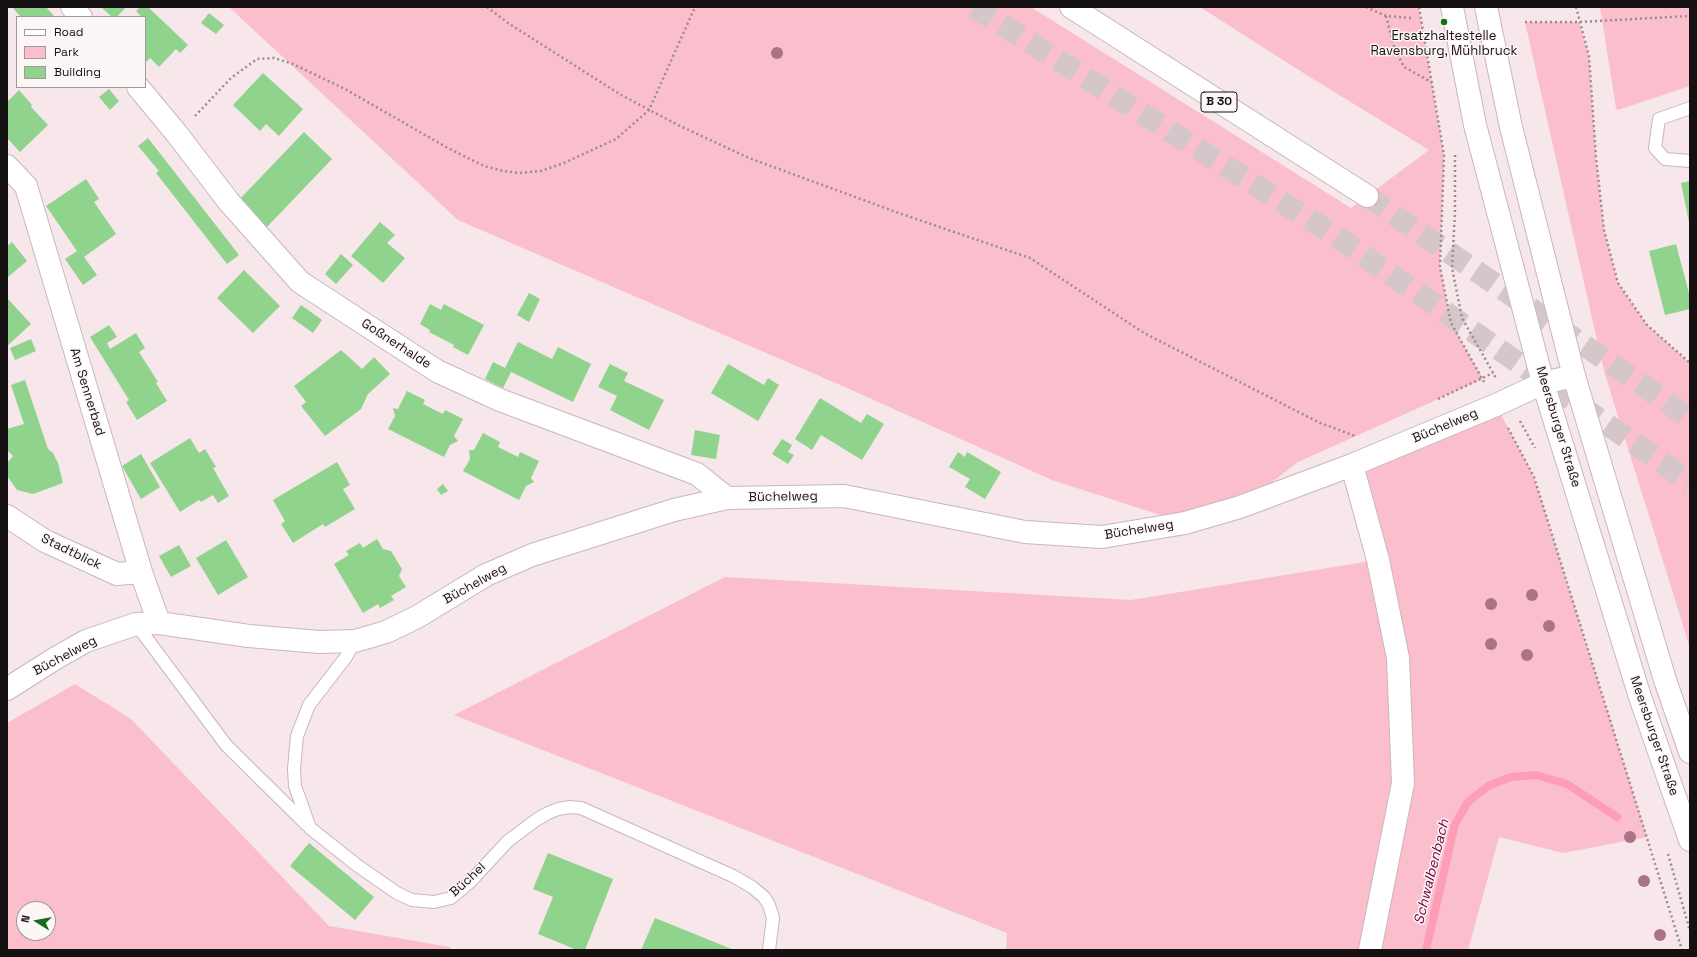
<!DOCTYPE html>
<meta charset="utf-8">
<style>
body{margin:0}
#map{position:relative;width:1697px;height:957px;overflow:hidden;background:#f7e6ea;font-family:"Space Grotesk",sans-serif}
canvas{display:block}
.frame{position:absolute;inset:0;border:8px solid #151011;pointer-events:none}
.legend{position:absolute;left:16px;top:16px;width:130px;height:72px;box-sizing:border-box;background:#fdf6f7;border:1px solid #a09a9b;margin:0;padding:5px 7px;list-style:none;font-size:12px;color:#151011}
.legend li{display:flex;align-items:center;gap:8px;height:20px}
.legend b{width:20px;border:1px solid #a09a9b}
.north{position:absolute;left:16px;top:901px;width:40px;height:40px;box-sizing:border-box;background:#fdf6f7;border:1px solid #a09a9b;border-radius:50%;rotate:281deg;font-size:11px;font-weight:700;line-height:16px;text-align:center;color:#151011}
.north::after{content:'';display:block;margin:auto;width:14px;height:18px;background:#136e19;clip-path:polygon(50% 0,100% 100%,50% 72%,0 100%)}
</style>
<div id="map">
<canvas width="1697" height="957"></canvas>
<div class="frame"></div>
<ul class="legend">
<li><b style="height:5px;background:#fff"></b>Road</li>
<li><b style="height:11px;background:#fbbecd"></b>Park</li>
<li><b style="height:11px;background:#90d38d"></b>Building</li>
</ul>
<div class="north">N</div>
</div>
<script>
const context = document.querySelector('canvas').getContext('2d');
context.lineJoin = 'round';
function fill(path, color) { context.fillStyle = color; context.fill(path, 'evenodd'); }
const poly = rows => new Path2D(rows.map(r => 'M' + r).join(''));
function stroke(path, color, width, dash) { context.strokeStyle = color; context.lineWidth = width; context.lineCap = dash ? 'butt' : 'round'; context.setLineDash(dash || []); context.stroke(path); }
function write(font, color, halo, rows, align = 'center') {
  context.font = font + ' "Space Grotesk",sans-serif'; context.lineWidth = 3; context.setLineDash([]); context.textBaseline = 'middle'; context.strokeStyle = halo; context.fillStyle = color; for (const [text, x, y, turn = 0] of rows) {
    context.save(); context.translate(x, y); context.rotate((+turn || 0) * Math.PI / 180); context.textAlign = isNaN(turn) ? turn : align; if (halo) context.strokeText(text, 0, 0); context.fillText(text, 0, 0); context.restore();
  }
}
fill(poly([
 [229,7,1031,7,1351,208,1429,150,1305,74,1200,7,1419,7,1444,155,1440,267,1451,323,1483,379,1298,462,1240,507,1185,523,1052,480,838,384,458,220],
 [1600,7,1690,7,1690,86,1618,110,1616,108],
 [1525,22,1579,22,1589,56,1596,157,1604,230,1618,283,1647,325,1690,363,1690,648,1604,371],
 [1496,405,1534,477,1647,837,1563,853,1499,837,1468,950,1006,950,1007,933,454,715,725,577,1131,600,1377,560,1352,465],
 [75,684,131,719,329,926,450,947,450,950,7,950,7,723],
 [24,909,48,909,48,933,24,933]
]), '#fbbecd');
stroke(poly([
 [1426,950,1455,824,1468,802,1488,786,1511,777,1536,775,1567,784,1617,817]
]), '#fd9db8', 8);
fill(poly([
 [12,7,46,7,54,16,21,17],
 [101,7,126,7,117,17,112,17],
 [140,7,148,7,188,45,180,53,176,49,159,67,150,58,145,63,145,17,142,17,136,11],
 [209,13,224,25,216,34,201,23],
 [263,73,303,109,279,136,266,124,260,131,233,105],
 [109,89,119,101,110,110,99,97],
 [19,90,32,105,31,107,48,125,20,152,7,138,7,102],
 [304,132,332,159,266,228,238,201],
 [148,138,239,255,227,264,156,173,159,171,138,146],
 [86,179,99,199,94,202,116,234,84,257,97,275,83,285,65,259,77,251,46,206],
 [1690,181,1690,221,1689,222,1681,183],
 [380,222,395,235,387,243,405,258,383,283,351,256],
 [12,242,27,261,8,277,7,246],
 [1676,244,1690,297,1690,309,1665,315,1649,251],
 [341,254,353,265,336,284,325,274],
 [244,270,280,306,253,333,217,298],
 [529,293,540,299,529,322,517,315],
 [7,298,31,324,7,346],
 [430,304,441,310,444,304,484,325,468,355,453,347,454,345,429,332,430,330,420,324],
 [301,305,322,320,313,333,292,318],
 [109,325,117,337,107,343,110,349,136,333,145,348,139,352,158,382,156,383,167,401,137,420,126,402,129,400,90,337],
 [31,339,36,351,15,360,10,348],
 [518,342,552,359,558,347,591,364,573,402,511,372,503,388,485,379,493,362,505,368],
 [341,350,362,369,374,357,390,374,368,394,361,409,325,436,301,406,306,402,294,386],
 [610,364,628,373,624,381,664,400,649,430,610,410,617,396,598,387],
 [728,364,764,385,768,378,779,385,758,421,711,393],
 [25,380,48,449,53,453,58,463,63,483,33,494,17,490,7,476,7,462,8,462,13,456,7,450,7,429,24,424,11,385],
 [407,391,425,400,423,404,443,414,445,410,463,419,454,436,458,441,450,445,444,457,388,429,395,416,393,408,398,409],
 [820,398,861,423,867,414,884,424,862,460,821,435,812,450,795,439],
 [695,430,720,435,716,459,691,455],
 [483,433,500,442,498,447,518,457,520,452,539,461,531,478,534,482,526,486,519,500,463,471,470,459,469,450,474,450],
 [190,438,199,453,205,449,216,467,213,468,229,496,218,503,213,495,201,502,199,500,180,512,150,463],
 [782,439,792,445,788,452,794,455,788,464,772,454],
 [958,452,965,457,967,452,1001,472,985,499,965,487,970,479,949,467],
 [141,454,160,487,141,499,122,466],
 [337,462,350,485,343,489,355,509,325,527,323,524,293,543,281,524,285,521,273,500],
 [443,484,448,491,441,495,437,489],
 [377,539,383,549,391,551,402,569,399,576,406,587,391,596,394,600,380,608,378,604,363,613,334,564,349,555,346,551,360,543,363,548],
 [226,540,248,577,218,595,196,558],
 [179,545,191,566,171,577,159,556],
 [309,843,374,897,355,920,290,866],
 [548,853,613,879,585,950,577,950,538,934,553,897,533,889],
 [655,918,734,950,641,950]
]), '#90d38d');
stroke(poly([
 [974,7,1334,235,1690,482],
 [1367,196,1690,418]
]), '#d5c6c9', 22, [22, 11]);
const service = poly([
 [1690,108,1659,119,1655,148,1665,159,1690,161],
 [136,624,226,745,307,825],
 [355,641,346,657,309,705,297,736,294,769,295,786,310,828,358,866,397,893,412,900,434,902,451,898,470,882,508,841,536,820,548,813,558,809,570,807,581,808,733,876,752,887,764,897,769,905,773,918,769,950]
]);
const minor = poly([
 [72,7,81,17],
 [138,87,177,134,229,202,300,282,437,371,500,400,697,474,727,498],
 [7,166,26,186,141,572,159,623],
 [1352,465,1378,560,1398,658,1403,783,1370,950],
 [7,516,45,541,117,574,141,572],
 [7,689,56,658,86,641,136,624,159,623,249,636,319,642,355,641,386,632,417,617,486,575,532,555,674,510,727,498,844,496,1025,532,1102,537,1185,523,1240,507,1352,465,1496,405,1543,383,1574,376]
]);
const tertiary = poly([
 [1452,7,1475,125,1543,383,1640,697,1690,840],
 [1486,7,1511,127,1574,376,1665,680,1690,752]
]);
const trunk = poly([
 [1071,7,1367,196]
]);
stroke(service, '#c8b7bb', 14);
stroke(minor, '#c8b7bb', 24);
stroke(tertiary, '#c8b7bb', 24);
stroke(trunk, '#c8b7bb', 24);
stroke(poly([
 [487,7,508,23,621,95,680,126,749,158,896,212,1030,258,1144,333,1318,422,1355,436],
 [1366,7,1386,16,1412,18],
 [1419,7,1444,155,1440,267,1451,323,1484,382],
 [1576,7,1589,56,1596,157,1604,230,1618,283,1647,325,1690,363],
 [1386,16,1394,47,1404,67,1433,83],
 [1525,22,1579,22,1690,16],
 [195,116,231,78,257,59,274,58,293,64,345,89,446,147,484,166,503,171,520,173,541,171,564,163,616,139,649,110,695,7],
 [1455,155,1455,212,1452,268,1462,318,1496,378],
 [1438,399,1493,373],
 [1520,421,1535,448],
 [1508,428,1534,477,1682,950],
 [1668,854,1690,931]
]), '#978c8e', 2.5, [2, 3]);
stroke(service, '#fff', 12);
stroke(minor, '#fff', 22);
stroke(tertiary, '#fff', 22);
stroke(trunk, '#fff', 22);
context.fillStyle = '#a97488';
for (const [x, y] of [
 [777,53],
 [1532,595],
 [1491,604],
 [1549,626],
 [1491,644],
 [1527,655],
 [1630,837],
 [1644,881],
 [1660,935]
]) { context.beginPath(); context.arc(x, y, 6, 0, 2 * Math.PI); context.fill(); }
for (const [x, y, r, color] of [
 [1444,22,4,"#136e19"]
]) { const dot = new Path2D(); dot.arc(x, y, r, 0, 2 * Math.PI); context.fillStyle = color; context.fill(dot); stroke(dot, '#fdf6f7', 1.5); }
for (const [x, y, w] of [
 [1219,102,36]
]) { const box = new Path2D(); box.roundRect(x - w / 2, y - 10, w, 20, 3); context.fillStyle = '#fdf6f7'; context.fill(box); stroke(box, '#151011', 1); }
write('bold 12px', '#151011', null, [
 ["B 30",1219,102]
]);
write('13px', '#151011', '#fdf6f7', [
 ["Ersatzhaltestelle",1444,36],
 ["Ravensburg, Mühlbruck",1444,51]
]);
write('13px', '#151011', '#fdf6f7', [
 ["Goßnerhalde",396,344,33],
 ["Am Sennerbad",87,392,73],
 ["Büchelweg",1445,426,-23],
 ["Meersburger Straße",1558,427,73],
 ["Büchelweg",783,497,-1],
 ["Büchelweg",1139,530,-9],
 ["Stadtblick",71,552,26],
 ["Büchelweg",475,584,-29],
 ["Büchelweg",65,656,-28],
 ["Meersburger Straße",1654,736,71],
 ["Büchel",468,880,-43]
]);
write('italic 14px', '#770139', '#fdf6f7', [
 ["Schwalbenbach",1432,872,-76]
]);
</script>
